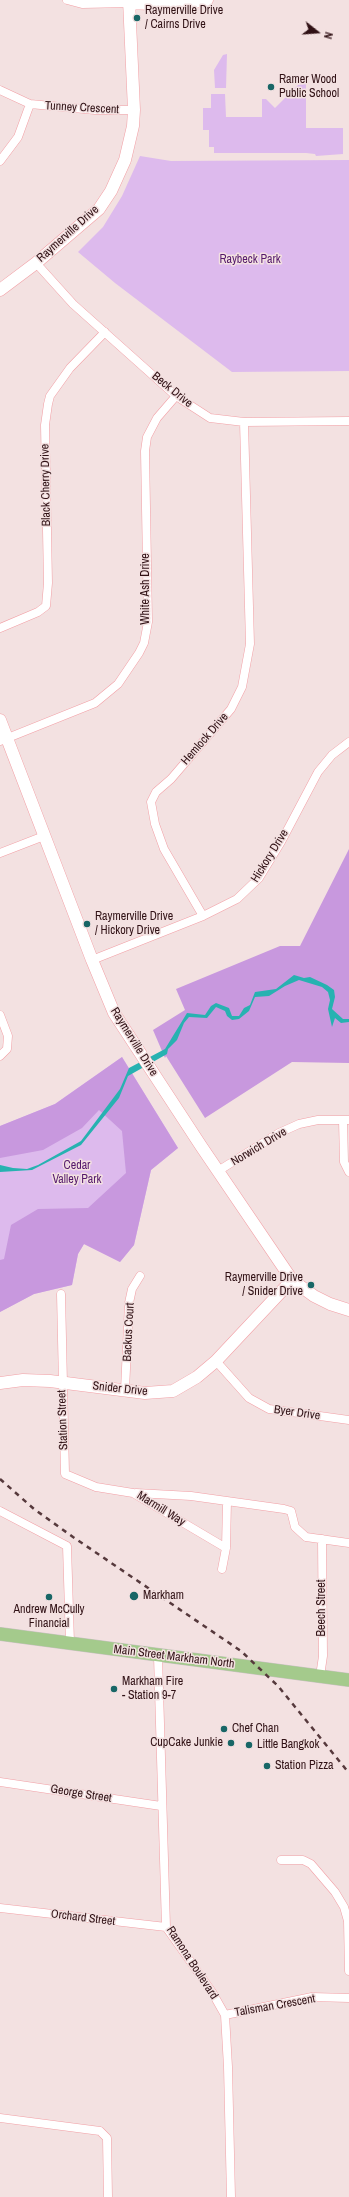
<!DOCTYPE html>
<style>
body{margin:0}
#map{position:relative;width:349px;height:2197px;overflow:hidden;background:#f3e1e1;font-family:"Archivo Narrow",sans-serif}
canvas{display:block}
.north{position:absolute;left:297px;top:12px;width:40px;height:40px;-webkit-text-stroke:3px #f3e1e1;paint-order:stroke;rotate:107deg;font-size:11px;font-weight:700;line-height:16px;text-align:center;color:#301115}
.north::after{content:'';display:block;margin:auto;width:14px;height:18px;background:#301115;clip-path:polygon(50% 0,100% 100%,50% 72%,0 100%)}
</style>
<div id="map">
<canvas width="349" height="2197"></canvas>
<div class="north">N</div>
</div>
<script>
const context = document.querySelector('canvas').getContext('2d');
context.lineJoin = 'round';
function fill(path, color) { context.fillStyle = color; context.fill(path, 'evenodd'); }
const poly = rows => new Path2D(rows.map(r => 'M' + r).join(''));
function stroke(path, color, width, dash) { context.strokeStyle = color; context.lineWidth = width; context.lineCap = dash ? 'butt' : 'round'; context.setLineDash(dash || []); context.stroke(path); }
function write(font, color, halo, rows, align = 'center') {
  context.font = font + ' "Archivo Narrow",sans-serif'; context.lineWidth = 3; context.setLineDash([]); context.textBaseline = 'middle'; context.strokeStyle = halo; context.fillStyle = color; for (const [text, x, y, turn = 0] of rows) {
    context.save(); context.translate(x, y); context.rotate((+turn || 0) * Math.PI / 180); context.textAlign = isNaN(turn) ? turn : align; if (halo) context.strokeText(text, 0, 0); context.fillText(text, 0, 0); context.restore();
  }
}
fill(poly([
 [227,54,226,88,215,88,214,70,223,55],
 [306,84,306,128,343,128,343,154,316,156,315,154,306,153,214,153,214,147,209,147,209,130,203,130,203,108,211,108,211,94,225,94,226,117,262,117,262,99,266,99,275,108,298,85],
 [140,156,171,161,349,160,349,371,232,372,115,283,78,252,103,227,122,196],
 [122,1057,178,1148,151,1170,134,1245,120,1262,84,1244,78,1254,72,1285,34,1294,0,1312,0,1126,55,1104]
]), '#ddbaed');
fill(poly([
 [349,849,349,1063,292,1062,205,1118,166,1056,165,1058,153,1030,185,1010,176,989,280,946,300,946],
 [122,1057,178,1148,151,1170,134,1245,120,1262,84,1244,78,1254,72,1285,34,1294,0,1312,0,1260,4,1259,11,1225,38,1209,88,1208,126,1173,122,1131,99,1110,82,1128,43,1150,0,1158,0,1126,55,1104]
]), '#c898de');
fill(poly([
 [294,975,304,978,310,977,327,985,334,990,335,997,332,1009,343,1019,349,1019,349,1022,341,1023,335,1018,332,1027,328,1009,330,1000,328,992,322,987,299,980,285,986,269,996,255,997,249,1011,239,1019,232,1020,227,1016,225,1011,216,1007,207,1018,189,1017,184,1023,177,1040,168,1049,167,1054,128,1076,119,1098,81,1145,32,1170,0,1172,0,1165,13,1168,27,1169,38,1165,81,1141,120,1089,129,1068,165,1049,187,1013,205,1015,211,1006,216,1003,229,1008,232,1016,239,1016,244,1008,250,1005,255,992,276,989]
]), '#27b2b1');
const street = poly([
 [67,0,82,4,129,3],
 [0,90,30,104,95,110,134,110],
 [0,161,18,137,30,104],
 [36,263,73,304,176,396,210,418,244,422,349,421],
 [0,628,38,612,46,606,48,583,45,425,48,404,50,396,70,368,105,332],
 [0,741,95,703,118,684,139,653,144,643,148,622,145,451,147,437,157,418,176,396],
 [0,853,44,836],
 [203,916,164,849,155,824,151,802,156,792,171,779,231,709,242,687,250,644,244,422],
 [92,960,203,916,237,899,259,878,281,842,318,772,332,755,349,742],
 [0,1015,8,1036,7,1049,0,1056],
 [343,1120,344,1162,349,1172],
 [218,1171,279,1133,299,1124,318,1120,349,1120],
 [61,1294,65,1474,96,1487,133,1493,226,1548],
 [216,1361,249,1398,269,1409,349,1420],
 [125,1390,129,1303,132,1289,140,1276],
 [136,1493,191,1496,284,1509,291,1511,295,1527,306,1537,349,1543],
 [0,1511,67,1546,70,1643],
 [222,1569,226,1548,227,1501],
 [158,1656,166,1927,212,1992,225,2015,228,2067,231,2197],
 [320,1676,323,1656,322,1539],
 [0,1782,161,1806],
 [281,1860,303,1860,311,1864,335,1892,344,1907,348,1921,349,1971],
 [0,1908,166,1927],
 [225,2015,312,1997,349,1998],
 [0,2118,100,2131,107,2138,108,2197]
]);
const secondary = poly([
 [129,3,175,5,207,0],
 [0,290,36,263,99,209,111,191,125,160,133,126,134,110,129,0],
 [0,720,92,960,114,1013,201,1146,292,1280,314,1296,330,1304,349,1310],
 [0,1383,23,1380,50,1381,145,1393,173,1391,197,1377,216,1361,292,1280]
]);
const primary = poly([
 [0,1634,349,1680]
]);
stroke(street, '#f29fa5', 9);
stroke(secondary, '#f29fa5', 13);
stroke(primary, '#c9c1c2', 14);
stroke(street, '#fff', 8);
stroke(secondary, '#fff', 12);
stroke(primary, '#a4ca8c', 13);
stroke(poly([
 [0,1479,34,1509,73,1537,241,1651,278,1686,349,1773]
]), '#56393c', 2.5, [5, 5]);
for (const [x, y, r, color] of [
 [137,18,4,"#186666"],
 [271,87,4,"#186666"],
 [87,924,4,"#186666"],
 [311,1285,4,"#186666"],
 [134,1596,5,"#186666"],
 [49,1597,4,"#186666"],
 [114,1689,4,"#186666"],
 [224,1729,4,"#186666"],
 [231,1743,4,"#186666"],
 [249,1745,4,"#186666"],
 [267,1766,4,"#186666"]
]) { const dot = new Path2D(); dot.arc(x, y, r, 0, 2 * Math.PI); context.fillStyle = color; context.fill(dot); stroke(dot, '#f3e1e1', 1.5); }
write('12px', '#301115', '#f3e1e1', [
 ["Raymerville Drive",145,11],
 ["/ Cairns Drive",145,25],
 ["Ramer Wood",279,80],
 ["Public School",279,94],
 ["Raymerville Drive",95,917],
 ["/ Hickory Drive",95,931],
 ["Raymerville Drive",303,1278,"right"],
 ["/ Snider Drive",303,1292,"right"],
 ["Markham",143,1596],
 ["Andrew McCully",49,1610,"center"],
 ["Financial",49,1624,"center"],
 ["Markham Fire",122,1682],
 ["- Station 9-7",122,1696],
 ["Chef Chan",232,1729],
 ["CupCake Junkie",223,1743,"right"],
 ["Little Bangkok",257,1745],
 ["Station Pizza",275,1766]
], 'left');
write('12px', '#301115', '#f3e1e1', [
 ["Tunney Crescent",82,108,3],
 ["Raymerville Drive",68,234,-42],
 ["Beck Drive",172,390,39],
 ["Black Cherry Drive",46,485,-91],
 ["White Ash Drive",146,589,-90],
 ["Hemlock Drive",205,739,-49],
 ["Hickory Drive",270,856,-58],
 ["Raymerville Drive",134,1042,58],
 ["Norwich Drive",259,1147,-31],
 ["Backus Court",129,1332,-87],
 ["Snider Drive",120,1389,6],
 ["Byer Drive",297,1413,8],
 ["Station Street",63,1420,-92],
 ["Marmill Way",161,1509,32],
 ["Beech Street",322,1608,-90],
 ["Main Street Markham North",174,1657,7],
 ["George Street",81,1794,9],
 ["Orchard Street",83,1918,7],
 ["Ramona Boulevard",192,1963,57],
 ["Talisman Crescent",275,2006,-10]
]);
write('12px', '#54186b', '#f3e1e1', [
 ["Raybeck Park",250,260],
 ["Cedar",77,1166],
 ["Valley Park",77,1180]
]);
</script>
